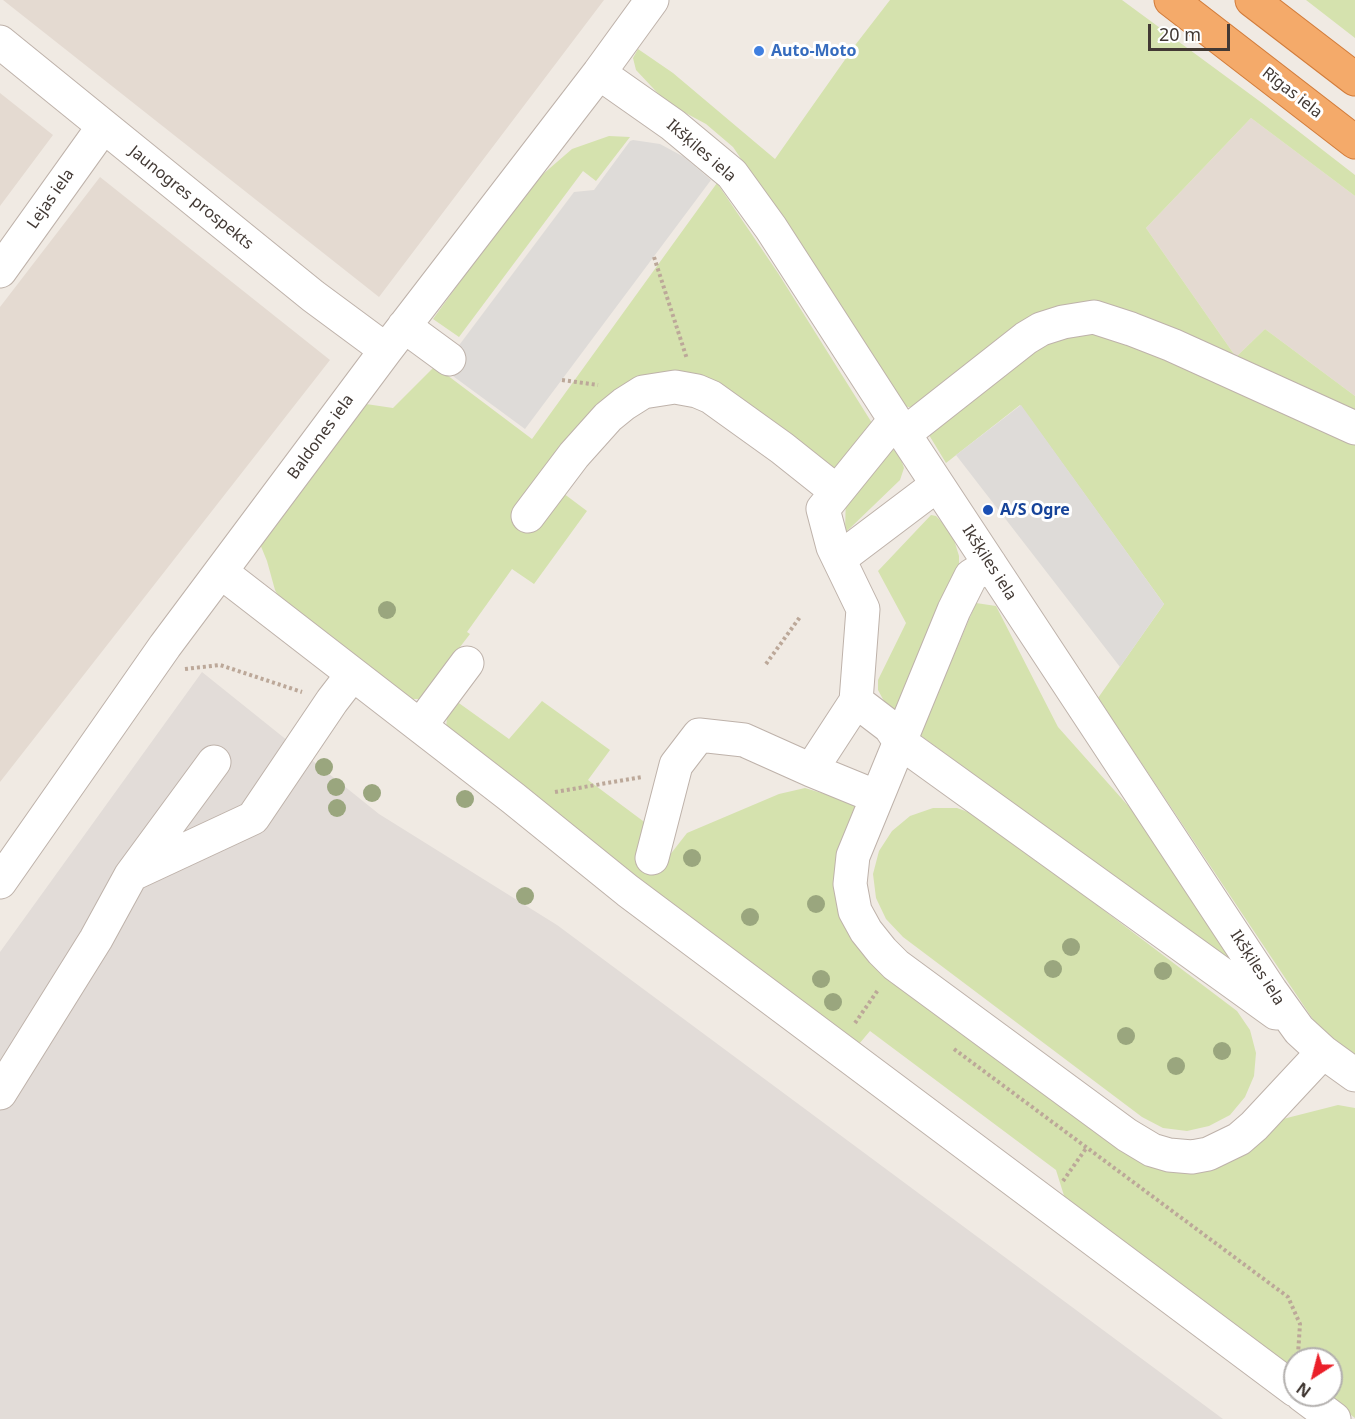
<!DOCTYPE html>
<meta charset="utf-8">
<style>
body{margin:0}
#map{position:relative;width:1355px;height:1419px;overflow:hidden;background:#f0eae3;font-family:"Noto Sans",sans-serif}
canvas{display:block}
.north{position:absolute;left:1283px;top:1347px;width:60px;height:60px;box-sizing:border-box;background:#fff;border:2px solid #b3b0ae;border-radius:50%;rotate:216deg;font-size:16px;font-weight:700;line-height:24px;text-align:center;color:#423934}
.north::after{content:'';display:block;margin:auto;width:21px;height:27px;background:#eb1f29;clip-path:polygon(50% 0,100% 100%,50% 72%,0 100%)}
.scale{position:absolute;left:1148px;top:24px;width:82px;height:27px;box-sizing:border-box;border:3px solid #423934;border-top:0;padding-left:8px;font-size:18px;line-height:21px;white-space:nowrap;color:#423934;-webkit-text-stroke:4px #fff;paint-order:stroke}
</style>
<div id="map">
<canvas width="1355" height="1419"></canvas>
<div class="north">N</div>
<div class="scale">20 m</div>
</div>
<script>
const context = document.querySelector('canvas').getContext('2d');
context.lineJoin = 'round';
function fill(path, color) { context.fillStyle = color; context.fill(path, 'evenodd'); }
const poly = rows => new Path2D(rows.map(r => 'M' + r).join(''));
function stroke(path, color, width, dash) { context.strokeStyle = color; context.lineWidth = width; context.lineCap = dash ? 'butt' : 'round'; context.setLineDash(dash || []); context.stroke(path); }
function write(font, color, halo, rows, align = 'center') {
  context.font = font + ' "Noto Sans",sans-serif'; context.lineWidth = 6; context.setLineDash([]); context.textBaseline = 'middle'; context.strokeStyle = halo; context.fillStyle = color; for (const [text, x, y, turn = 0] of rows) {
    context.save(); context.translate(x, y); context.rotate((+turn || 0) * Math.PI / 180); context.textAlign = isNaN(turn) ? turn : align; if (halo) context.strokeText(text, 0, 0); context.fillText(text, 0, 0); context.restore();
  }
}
fill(poly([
 [3,0,604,0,379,297],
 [0,93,53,135,0,206],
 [1251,118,1355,196,1355,396,1265,329,1236,357,1146,228],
 [100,177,330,360,0,782,0,307]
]), '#e4dad1');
fill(poly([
 [202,672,379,814,557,925,1223,1419,0,1419,0,952]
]), '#e2dcd8');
fill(poly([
 [890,0,1122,0,1262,103,1355,175,1355,196,1251,118,1146,228,1236,357,1265,329,1355,396,1355,412,1093,308,925,407,908,407,898,402,802,249,733,147,706,124,667,103,636,70,633,58,638,49,673,73,775,159,856,44],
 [1306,0,1355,0,1355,38],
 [609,136,630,137,596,181,583,171,459,337,433,319,514,207,535,181,572,149],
 [717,183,778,273,877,431,841,480,710,394,639,391,551,484,587,511,534,584,512,569,467,632,470,634,460,647,469,653,425,699,404,699,285,609,275,590,267,561,260,544,366,404,393,408,435,366,532,439],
 [1099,328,1355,437,1355,1056,1320,1030,1098,698,1164,604,1020,405,946,463,929,435,1033,343],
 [892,449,899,453,904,468,900,480,845,533,846,493],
 [931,515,936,516,952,533,959,556,959,567,895,711,885,703,878,690,878,680,906,623,878,571],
 [976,603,996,606,1058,727,1131,809,1243,972,920,735],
 [456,701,509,739,542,701,610,750,588,780,647,824,662,865,687,833,779,794,805,788,858,804,870,955,1174,1168,1279,1120,1338,1105,1355,1108,1355,1418,1324,1395,1331,1395,1331,1359,1295,1359,1295,1374,1066,1202,1056,1170,870,1031,859,1044,679,915,446,729,447,716],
 [933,808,957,808,979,816,1237,1011,1250,1030,1256,1053,1254,1076,1245,1097,1230,1115,1209,1126,1187,1131,1163,1128,1142,1117,903,937,886,919,876,898,873,874,879,851,892,831,910,816]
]), '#d5e2ae');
fill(poly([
 [633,140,660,144,684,157,711,180,525,429,442,368,574,192,594,190,630,141],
 [1021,405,1164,604,1120,667,956,455]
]), '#dedbd8');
const minor = poly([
 [0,42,313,296,386,350],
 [599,73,673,125,732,174,771,228,895,420,1271,991,1299,1030,1323,1052,1355,1075],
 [0,271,103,127],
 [404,326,449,359],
 [904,434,1026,338,1041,329,1063,322,1094,317,1131,329,1172,345,1355,428],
 [528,516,574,455,608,417,624,404,643,392,675,387,697,391,711,397,782,448,836,491],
 [839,559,937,485],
 [990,564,971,576,954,610,853,856,850,884,855,911,866,931,882,951,896,965,1127,1135,1152,1150,1169,1155,1192,1157,1208,1154,1239,1139,1254,1126,1323,1052],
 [221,572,513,798,628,891,1295,1390],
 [856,701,890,727,900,742,1276,1013],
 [420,726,467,663],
 [811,770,877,797],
 [652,858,676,765,699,735,744,740,811,770,856,701,863,609,833,547,823,509,895,420],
 [135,873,253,818,332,701,352,675],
 [0,882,165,646,386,350,599,73,652,0],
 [0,1093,96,939,131,875,214,762],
 [1302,1395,1334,1419]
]);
const highway = poly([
 [1171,0,1355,142],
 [1252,0,1355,79]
]);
stroke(minor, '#beb2aa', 35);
stroke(highway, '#d27c3b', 35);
stroke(poly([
 [654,257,687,359],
 [562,380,598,385],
 [766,664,800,617],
 [185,669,220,665,302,692],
 [555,792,642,777],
 [855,1023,878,990],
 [954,1049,1288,1297,1300,1324,1298,1354],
 [1063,1181,1087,1147]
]), '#bca899', 4, [3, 3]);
stroke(minor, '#fff', 33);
stroke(highway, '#f4aa6a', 33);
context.fillStyle = '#9aa67e';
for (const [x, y] of [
 [387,610],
 [324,767],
 [336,787],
 [372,793],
 [465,799],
 [337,808],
 [692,858],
 [525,896],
 [816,904],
 [750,917],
 [1071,947],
 [1053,969],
 [1163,971],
 [821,979],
 [833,1002],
 [1126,1036],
 [1222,1051],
 [1176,1066]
]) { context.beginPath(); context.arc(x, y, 9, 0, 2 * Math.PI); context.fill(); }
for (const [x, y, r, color] of [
 [759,51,6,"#3f7fe0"],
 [988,510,6,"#1a4fb4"]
]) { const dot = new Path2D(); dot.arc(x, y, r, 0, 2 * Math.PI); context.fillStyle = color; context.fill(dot); stroke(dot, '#fff', 2); }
write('bold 16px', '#366cbe', '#fff', [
 ["Auto-Moto",771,51]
], 'left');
write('16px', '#423934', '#fff', [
 ["Rīgas iela",1292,93,38],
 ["Ikšķiles iela",701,151,41],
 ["Jaunogres prospekts",191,198,39],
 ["Lejas iela",51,199,-55],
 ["Baldones iela",321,437,-54],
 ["Ikšķiles iela",989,563,57],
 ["Ikšķiles iela",1257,968,57]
]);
write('bold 16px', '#164399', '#fff', [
 ["A/S Ogre",1000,510]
], 'left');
</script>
